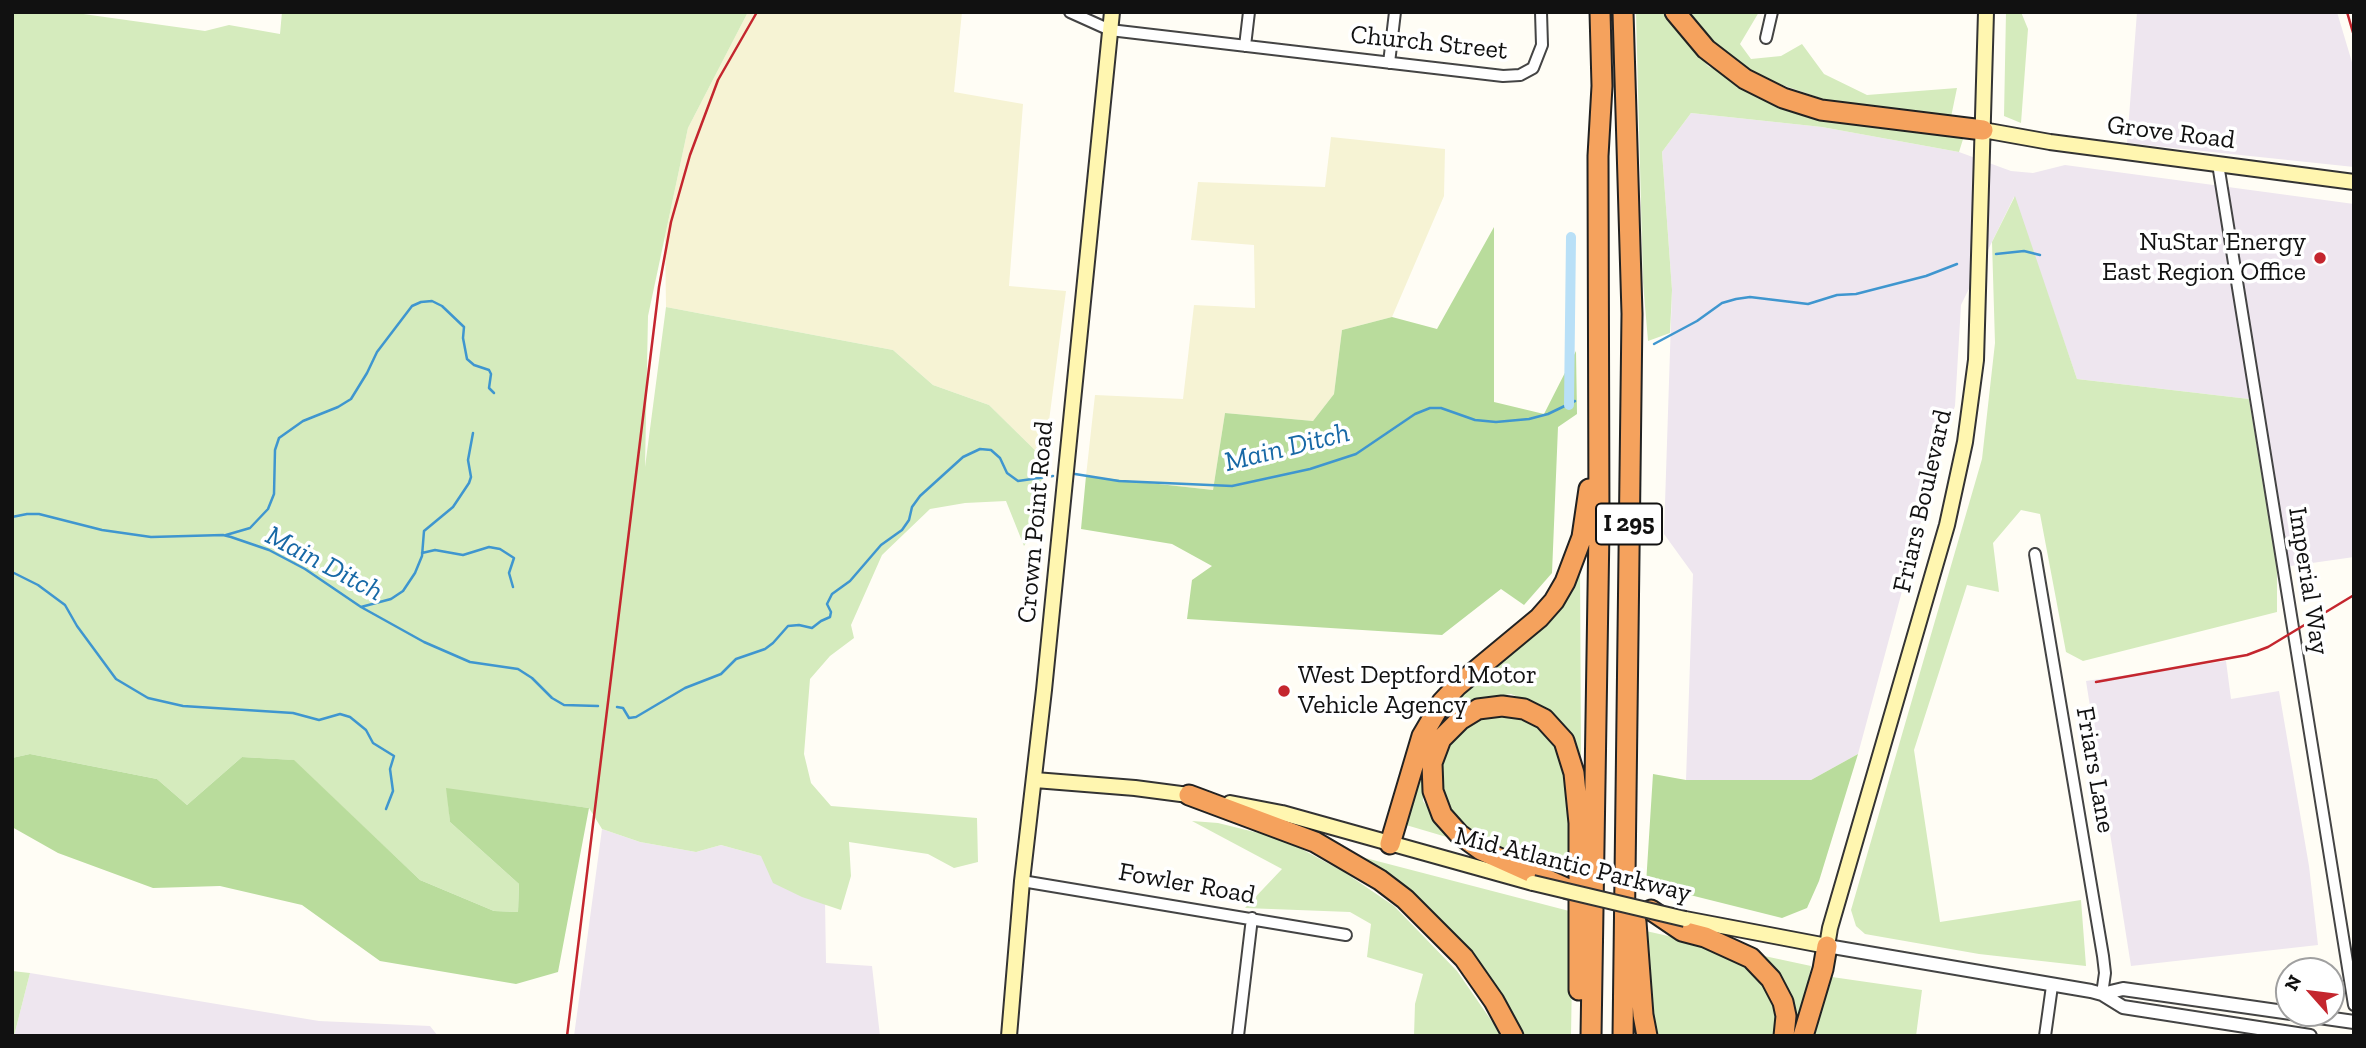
<!DOCTYPE html>
<style>
body{margin:0}
#map{position:relative;width:2366px;height:1048px;overflow:hidden;background:#fffdf5;font-family:"Zilla Slab",serif}
canvas{display:block}
.frame{position:absolute;inset:0;border:14px solid #111;pointer-events:none}
.north{position:absolute;left:2275px;top:957px;width:70px;height:70px;box-sizing:border-box;background:#fff;border:2px solid #a0a0a0;border-radius:50%;rotate:298deg;font-size:19px;font-weight:700;line-height:28px;text-align:center;color:#111}
.north::after{content:'';display:block;margin:auto;width:24px;height:32px;background:#c4262e;clip-path:polygon(50% 0,100% 100%,50% 72%,0 100%)}
</style>
<div id="map">
<canvas width="2366" height="1048"></canvas>
<div class="frame"></div>
<div class="north">N</div>
</div>
<script>
const context = document.querySelector('canvas').getContext('2d');
context.lineJoin = 'round';
function fill(path, color) { context.fillStyle = color; context.fill(path, 'evenodd'); }
const poly = rows => new Path2D(rows.map(r => 'M' + r).join(''));
function stroke(path, color, width, dash) { context.strokeStyle = color; context.lineWidth = width; context.lineCap = dash ? 'butt' : 'round'; context.setLineDash(dash || []); context.stroke(path); }
function write(font, color, halo, rows, align = 'center') {
  context.font = font + ' "Zilla Slab",serif'; context.lineWidth = 7; context.setLineDash([]); context.textBaseline = 'middle'; context.strokeStyle = halo; context.fillStyle = color; for (const [text, x, y, turn = 0] of rows) {
    context.save(); context.translate(x, y); context.rotate((+turn || 0) * Math.PI / 180); context.textAlign = isNaN(turn) ? turn : align; if (halo) context.strokeText(text, 0, 0); context.fillText(text, 0, 0); context.restore();
  }
}
fill(poly([
 [2137,12,2337,12,2354,69,2354,167,2127,143],
 [1691,113,1822,127,1959,152,2011,171,2033,173,2065,165,2354,204,2354,557,2277,568,2249,399,2077,379,2014,197,1961,305,1955,406,1941,447,1858,754,1811,780,1686,780,1693,574,1664,534,1672,290,1662,152],
 [2226,661,2231,699,2279,691,2309,866,2318,945,2131,966,2086,681],
 [602,829,640,842,696,852,721,845,761,856,825,900,826,963,872,966,880,1036,574,1036],
 [30,973,319,1021,430,1026,438,1036,14,1036]
]), '#eee6ef');
fill(poly([
 [748,12,962,12,954,92,1023,104,1009,286,1066,291,1044,459,989,405,933,385,893,350,666,307,665,236,688,128],
 [1331,137,1445,149,1444,196,1392,317,1342,330,1334,394,1313,421,1225,413,1213,490,1086,476,1095,395,1183,399,1194,305,1255,308,1254,245,1191,240,1198,182,1325,187]
]), '#f6f3d4');
fill(poly([
 [12,12,69,12,205,31,229,25,280,34,282,12,748,12,688,128,648,316,645,467,666,307,893,350,933,385,989,405,1044,459,1039,522,1024,546,1006,501,965,503,930,509,882,555,851,625,854,638,830,656,810,679,804,754,811,783,831,806,977,818,978,862,954,868,928,854,849,842,851,876,841,910,802,897,773,883,761,856,721,845,696,852,640,842,602,829,589,808,447,789,450,822,519,884,518,912,494,911,420,880,293,760,242,757,187,805,157,779,30,754,12,758],
 [1636,12,1665,12,1708,66,1803,114,1964,136,1959,152,1822,127,1691,113,1662,152,1672,290,1670,333,1648,341,1643,282],
 [1689,12,1759,12,1740,44,1751,59,1781,56,1802,44,1824,74,1867,95,1957,88,1951,117,1826,100,1756,76,1702,32],
 [2006,12,2021,12,2028,29,2021,123,2004,116],
 [2015,196,2077,379,2249,399,2277,568,2277,612,2083,661,2066,652,2040,514,2021,510,1993,543,1999,592,1967,585,1914,750,1940,922,2081,900,2086,966,1979,954,1865,934,1856,926,1851,910,1982,459,1995,343,1992,242],
 [1580,563,1581,762,1545,709,1511,694,1462,703,1460,695],
 [1507,709,1539,724,1556,744,1567,772,1570,866,1514,854,1463,826,1441,797,1440,754,1456,732,1480,714],
 [1423,753,1423,801,1450,838,1406,825],
 [1192,821,1218,823,1283,839,1344,872,1394,906,1457,971,1502,1036,1414,1036,1415,1004,1423,974,1367,957,1371,924,1350,912,1245,908,1282,869],
 [1350,854,1573,912,1571,1036,1522,1036,1482,965,1428,906],
 [1646,931,1708,945,1747,963,1772,994,1779,1023,1775,1036,1655,1036,1652,1029],
 [1755,954,1811,966,1802,1016,1796,1036,1791,1036,1796,1023,1785,983],
 [12,971,30,973,14,1036,12,1036],
 [1832,977,1922,990,1916,1036,1811,1036]
]), '#d5ebbd');
fill(poly([
 [1494,227,1494,402,1544,414,1576,351,1577,414,1558,427,1552,573,1524,605,1501,589,1442,635,1187,619,1192,580,1212,566,1172,544,1081,529,1086,476,1213,490,1225,413,1313,421,1334,394,1342,330,1392,317,1437,329],
 [30,754,157,779,187,805,242,757,294,760,420,880,494,911,518,912,519,884,450,822,446,788,589,808,558,972,516,984,380,961,302,905,220,886,153,888,58,853,12,827,12,758],
 [1858,754,1819,881,1807,908,1782,918,1646,884,1653,774,1686,780,1811,780]
]), '#b9dc9c');
stroke(poly([
 [1996,254,2024,251,2040,255],
 [1654,344,1697,321,1722,303,1736,299,1750,297,1808,304,1837,295,1856,294,1926,276,1957,264],
 [1075,474,1119,481,1232,486,1310,469,1356,454,1415,414,1430,408,1441,408,1475,420,1496,422,1529,419,1548,414,1575,401],
 [12,517,27,514,39,514,102,530,151,537,223,535,231,537,269,550,305,569,361,607,424,642,470,662,518,669,532,678,552,698,564,705,598,706],
 [226,535,250,528,268,509,274,494,275,450,279,438,303,421,338,407,351,399,367,373,377,352,412,306,421,302,432,301,442,306,464,327,463,338,467,359,474,365,489,370,491,374,489,388,494,393],
 [422,553,435,550,463,555,489,547,500,549,514,558,509,573,513,587],
 [12,572,38,585,65,605,77,626,116,679,148,698,183,706,293,713,319,720,340,714,350,717,366,730,373,743,394,756,390,769,393,791,386,809],
 [361,607,391,599,403,591,415,573,422,556,424,531,453,507,469,483,471,477,468,460,473,433],
 [617,707,623,708,629,718,636,717,685,688,721,674,736,659,765,649,773,643,788,626,799,625,812,628,821,621,830,617,831,612,827,604,832,594,850,581,881,545,902,530,909,520,912,507,920,496,963,457,980,449,991,450,1000,458,1007,473,1018,481,1053,476]
]), '#3f96cf', 2.5);
stroke(poly([
 [1569,405,1571,237]
]), '#b9e0f7', 10);
const minor = poly([
 [1070,12,1110,30,1503,76,1520,75,1533,68,1542,45,1541,12],
 [1766,38,1772,12],
 [1245,46,1249,12],
 [1389,63,1395,12],
 [2218,164,2354,1005],
 [2035,554,2103,956,2105,973,2102,994],
 [1022,881,1346,935],
 [1238,1036,1252,918],
 [2045,1036,2052,986]
]);
const tertiary = poly([
 [1827,946,2091,991,2102,994,2123,1007,2310,1036],
 [2102,994,2123,989,2354,1022]
]);
const secondary = poly([
 [1983,130,2050,142,2354,182],
 [1035,780,1135,788,1196,796],
 [1230,803,1282,813,1533,883],
 [1685,919,1827,946,1830,928,1947,525,1965,442,1976,360,1986,12],
 [1009,1036,1022,881,1044,690,1112,12]
]);
const motorway = poly([
 [1675,12,1706,49,1745,79,1783,98,1821,110,1983,130],
 [1189,795,1315,842,1380,880,1405,899,1464,958,1494,1001,1513,1036],
 [1390,844,1422,736,1442,702,1457,686,1539,618,1554,601,1565,582,1582,537,1589,489],
 [1568,889,1481,850,1459,834,1442,815,1433,791,1432,763,1441,739,1460,720,1478,709,1502,706,1524,709,1544,719,1564,741,1574,773,1579,823,1579,990],
 [1651,910,1682,931,1705,937,1751,958,1771,979,1783,1002,1786,1016,1784,1036],
 [1636,922,1643,1015,1647,1036],
 [1591,1036,1599,528,1598,156,1602,86,1600,12],
 [1623,1036,1632,314,1623,12],
 [1803,1036,1823,969,1827,946]
]);
stroke(minor, '#444', 14);
stroke(tertiary, '#444', 16);
stroke(secondary, '#333', 18);
stroke(motorway, '#222', 23);
stroke(minor, '#fff', 10);
stroke(tertiary, '#fff', 12);
stroke(secondary, '#fff6b0', 14);
stroke(motorway, '#f5a25d', 19);
stroke(poly([
 [2347,12,2354,36],
 [2096,682,2247,655,2268,647,2354,595],
 [567,1036,659,287,671,222,690,155,718,80,757,12]
]), '#c4262e', 2.5);
const secondaryBridge = poly([
 [1533,883,1685,919]
]);
stroke(secondaryBridge, '#333', 18, []);
stroke(secondaryBridge, '#fff6b0', 14);
for (const [x, y, r, color] of [
 [2320,258,7,"#c4262e"],
 [1284,691,7,"#c4262e"]
]) { const dot = new Path2D(); dot.arc(x, y, r, 0, 2 * Math.PI); context.fillStyle = color; context.fill(dot); stroke(dot, '#fff', 2.5); }
for (const [x, y, w] of [
 [1629,524,66]
]) { const box = new Path2D(); box.roundRect(x - w / 2, y - 20.5, w, 41, 5); context.fillStyle = '#fff'; context.fill(box); stroke(box, '#111', 2); }
write('bold 24px', '#111', null, [
 ["I 295",1629,524]
]);
write('26px', '#111', '#fff', [
 ["Church Street",1429,43,6],
 ["Grove Road",2171,133,7],
 ["Friars Boulevard",1923,501,-77],
 ["Crown Point Road",1036,522,-85],
 ["Imperial Way",2308,581,81],
 ["Friars Lane",2095,770,80],
 ["Mid Atlantic Parkway",1573,865,14],
 ["Fowler Road",1187,884,10]
]);
write('26px', '#111', '#fff', [
 ["NuStar Energy",2306,243],
 ["East Region Office",2306,273],
 ["West Deptford Motor",1298,676,"left"],
 ["Vehicle Agency",1298,706,"left"]
], 'right');
write('italic 28px', '#1768a6', '#fff', [
 ["Main Ditch",1287,448,-14],
 ["Main Ditch",324,564,28]
]);
</script>
